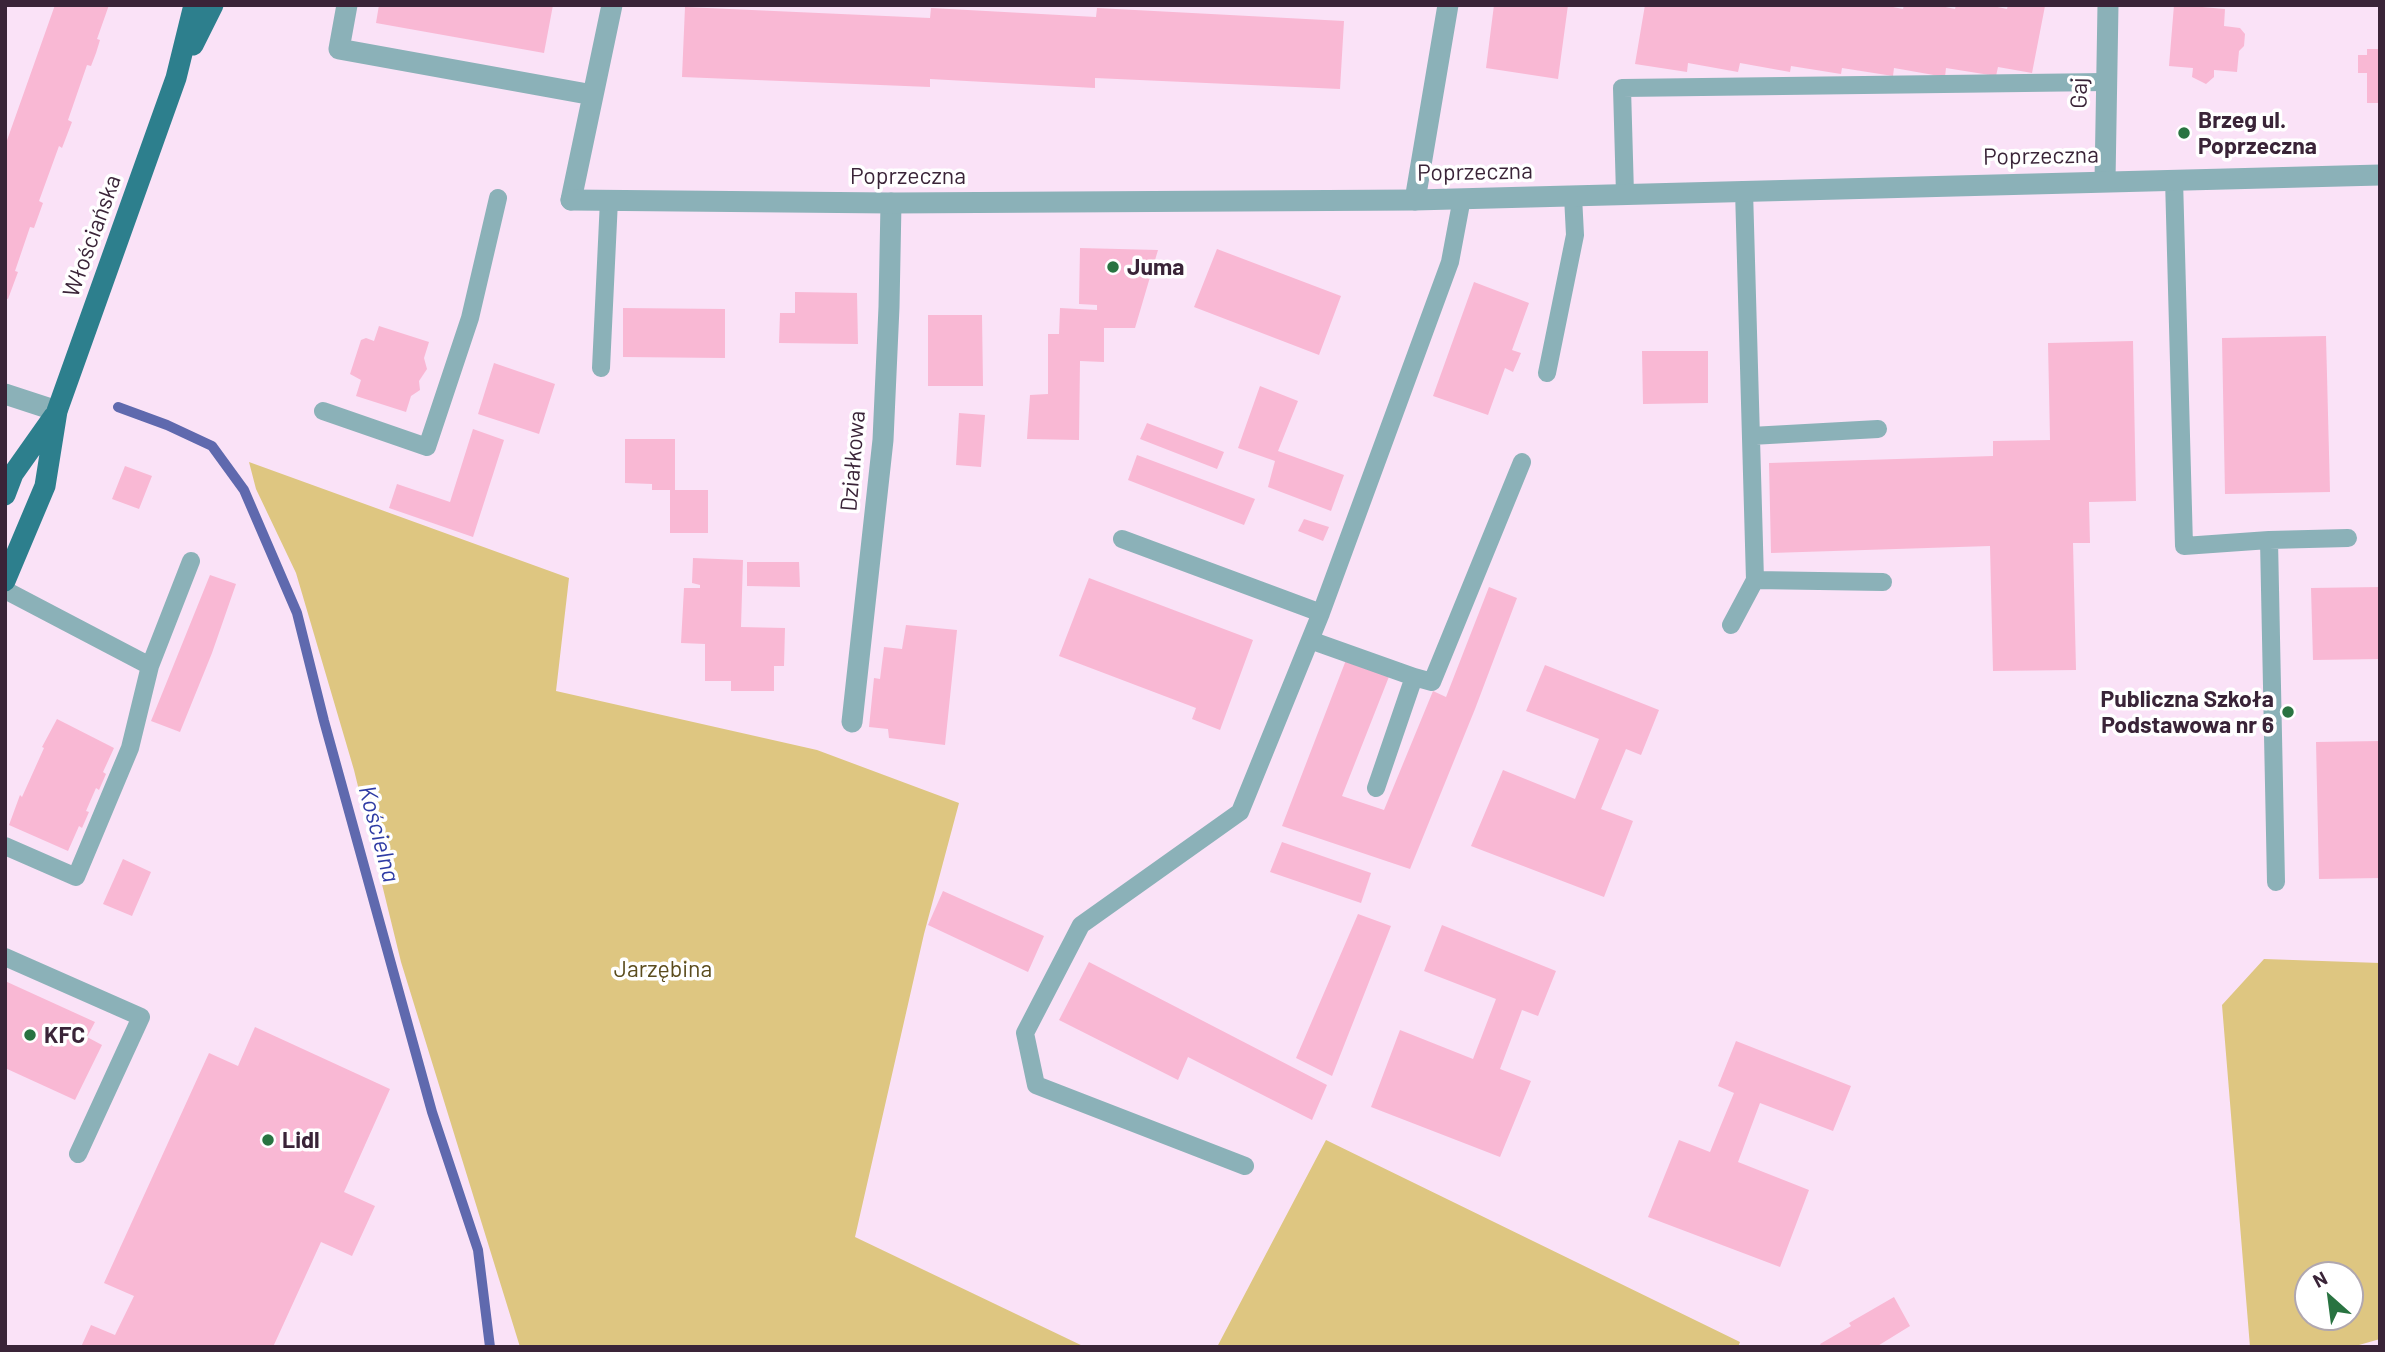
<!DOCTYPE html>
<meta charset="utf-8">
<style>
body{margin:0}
#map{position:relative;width:2385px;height:1352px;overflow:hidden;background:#fae2f7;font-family:Barlow,sans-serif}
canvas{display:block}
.frame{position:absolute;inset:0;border:7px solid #3a2438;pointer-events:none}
.north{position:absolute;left:2294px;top:1261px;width:70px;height:70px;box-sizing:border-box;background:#fff;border:2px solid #b0a7af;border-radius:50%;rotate:332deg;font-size:19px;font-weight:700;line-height:28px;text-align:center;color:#3a2438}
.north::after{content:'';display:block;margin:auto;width:24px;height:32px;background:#297341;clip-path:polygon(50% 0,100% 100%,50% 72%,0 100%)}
</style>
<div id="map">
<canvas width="2385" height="1352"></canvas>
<div class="frame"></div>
<div class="north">N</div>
</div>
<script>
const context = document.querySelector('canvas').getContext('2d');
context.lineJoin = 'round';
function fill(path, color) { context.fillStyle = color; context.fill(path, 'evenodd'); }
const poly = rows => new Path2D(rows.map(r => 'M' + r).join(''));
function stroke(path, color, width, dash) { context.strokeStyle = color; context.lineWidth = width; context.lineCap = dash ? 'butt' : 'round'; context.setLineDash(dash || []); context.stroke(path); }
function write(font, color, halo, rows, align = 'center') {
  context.font = font + ' Barlow,sans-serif'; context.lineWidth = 7; context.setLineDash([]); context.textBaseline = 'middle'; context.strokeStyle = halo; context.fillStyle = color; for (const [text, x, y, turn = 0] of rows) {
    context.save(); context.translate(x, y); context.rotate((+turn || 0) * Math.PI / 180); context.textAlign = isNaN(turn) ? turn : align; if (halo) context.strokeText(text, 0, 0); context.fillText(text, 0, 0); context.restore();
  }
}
fill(poly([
 [249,462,569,578,556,691,817,750,959,803,924,934,855,1237,1085,1347,520,1347,401,962,354,770,296,573,256,489],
 [2264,959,2380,963,2380,1339,2352,1347,2250,1347,2222,1005],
 [2308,1275,2350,1275,2350,1317,2308,1317],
 [1326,1140,1740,1342,1738,1347,1217,1347]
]), '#dec681');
stroke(poly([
 [118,407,167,425,212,446,244,490,297,613,324,721,432,1112,478,1250,490,1347]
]), '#5f69ae', 10);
fill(poly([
 [55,5,109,5,97,39,100,40,96,53,91,66,87,65,68,120,72,122,62,148,59,146,39,201,43,203,34,228,30,227,15,271,18,272,8,299,5,298,5,146],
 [379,5,553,5,544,53,376,23],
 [1494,5,1568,5,1558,79,1486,68],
 [1645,5,1883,5,1903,9,1904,5,1936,5,1955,9,1956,5,1988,5,2007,9,2008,5,2045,6,2032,73,1998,67,1996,76,1946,68,1945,77,1894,68,1893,76,1842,68,1841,74,1791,66,1790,72,1740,63,1738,72,1688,63,1687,72,1635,64],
 [2174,5,2202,5,2202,7,2225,9,2224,26,2240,28,2245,34,2244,46,2239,51,2237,72,2214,70,2214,77,2206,84,2192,77,2193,68,2169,66],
 [685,7,930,18,931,8,1096,17,1097,8,1344,21,1340,89,1095,78,1095,88,930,79,930,87,682,77],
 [2367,49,2380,49,2380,103,2367,103,2367,73,2358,73,2358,55,2367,55],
 [1080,248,1158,250,1135,328,1104,328,1104,362,1080,361,1079,440,1027,439,1030,395,1048,394,1048,334,1059,334,1060,308,1097,310,1097,305,1079,304],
 [1217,249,1341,296,1319,355,1194,307],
 [1474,282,1529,303,1512,350,1521,353,1513,372,1505,368,1488,415,1433,396],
 [795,292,857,293,858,344,779,343,780,313,795,313],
 [623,308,725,309,725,358,623,357],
 [928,315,982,315,983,386,928,386],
 [379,326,429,342,424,358,427,369,419,381,420,390,411,396,406,412,356,396,361,380,350,374,361,340,366,338,374,341],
 [2326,336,2330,492,2225,494,2222,338],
 [2133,341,2136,501,2089,502,2090,543,2073,543,2076,670,1993,671,1990,546,1771,553,1769,463,1993,456,1993,441,2050,440,2048,343],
 [1642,351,1708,351,1708,403,1643,404],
 [494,363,555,384,539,434,478,414],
 [1260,386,1298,401,1278,451,1344,475,1331,511,1268,487,1275,461,1238,448],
 [959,413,985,415,981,467,956,465],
 [1147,423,1224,452,1217,469,1140,439],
 [473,429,504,440,473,537,389,508,397,484,450,502],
 [625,439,675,439,675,490,708,490,708,533,670,533,670,490,652,490,652,484,625,483],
 [1137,455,1255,499,1244,525,1128,480],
 [125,466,152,476,139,509,112,499],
 [1304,519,1329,527,1323,541,1298,531],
 [693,558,743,560,741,627,785,628,784,666,774,666,774,691,731,691,731,681,705,681,705,644,681,643,684,588,700,588,700,585,692,583],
 [747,562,799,562,800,587,747,586],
 [210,575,236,584,212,653,180,732,151,721],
 [1089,578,1253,640,1220,730,1192,719,1196,708,1059,656],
 [1489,587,1517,598,1475,709,1410,869,1282,826,1346,660,1390,674,1342,796,1384,810,1433,691,1446,697],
 [2380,587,2380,659,2313,660,2311,588],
 [906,625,957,630,945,745,889,738,888,729,869,727,874,678,880,679,884,647,902,649],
 [1545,665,1659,710,1641,755,1626,749,1601,809,1633,821,1604,897,1471,846,1503,770,1575,799,1599,739,1526,711],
 [57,719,114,748,103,772,106,774,99,790,96,788,86,811,89,812,82,828,79,826,68,851,9,825,20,795,22,797,44,748,42,747],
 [2380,741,2380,878,2319,879,2316,742],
 [1282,842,1371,873,1361,903,1270,872],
 [123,859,151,872,132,916,103,904],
 [943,891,1044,936,1028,972,928,925],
 [1358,914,1391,926,1332,1076,1296,1058],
 [1442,925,1556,971,1538,1016,1522,1010,1500,1069,1531,1081,1500,1157,1371,1107,1400,1030,1473,1059,1496,999,1424,971],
 [1089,962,1327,1085,1312,1120,1188,1057,1178,1080,1059,1020],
 [5,981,95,1022,87,1037,102,1045,75,1100,5,1068],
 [255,1027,390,1089,344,1192,375,1206,352,1256,321,1242,273,1347,81,1347,91,1325,115,1335,134,1296,104,1283,209,1053,238,1066],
 [1736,1041,1851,1086,1833,1131,1760,1103,1738,1162,1809,1190,1780,1267,1648,1217,1679,1140,1710,1152,1734,1093,1718,1086],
 [1894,1297,1910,1326,1876,1347,1822,1347,1820,1344,1851,1326,1849,1323]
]), '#f9b8d4');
stroke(poly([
 [2174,179,2184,546,2269,540,2348,538],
 [1625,194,1622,88,2105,82],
 [601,368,609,200],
 [1547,373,1575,235,1573,196],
 [323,411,427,447,470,318,498,198],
 [1751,436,1878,429],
 [1122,539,1321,613],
 [2269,540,2276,882],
 [1755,580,1883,582],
 [5,590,150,666,130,748,76,877,5,846],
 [1731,625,1755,580,1744,190],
 [1310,640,1414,677,1376,788],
 [150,666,191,561],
 [1414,677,1432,682,1522,462],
 [5,957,141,1017,78,1154],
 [1245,1166,1036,1085,1025,1033,1081,925,1240,812,1321,613,1450,262,1462,198]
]), '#8bb1b8', 18);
stroke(poly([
 [347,5,339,49,593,95],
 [2105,181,2108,5],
 [571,200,612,5],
 [1415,200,1448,5],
 [5,394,57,411],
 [852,722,883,440,889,307,891,203]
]), '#8bb1b8', 21);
stroke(poly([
 [571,200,891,203,1415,200,2380,175]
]), '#8bb1b8', 21);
stroke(poly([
 [193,45,213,5],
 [5,495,13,474,54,416],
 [5,581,45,486,57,411,176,78,194,5]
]), '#2d7f8d', 21);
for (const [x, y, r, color] of [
 [2184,133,7,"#297341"],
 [1113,267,7,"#297341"],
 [2288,712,7,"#297341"],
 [30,1035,7,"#297341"],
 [268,1140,7,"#297341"]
]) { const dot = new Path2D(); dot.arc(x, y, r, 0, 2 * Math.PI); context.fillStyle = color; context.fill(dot); stroke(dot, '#fff', 2.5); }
write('23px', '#3a2438', '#fff', [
 ["Gaj",2079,93,-89],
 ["Poprzeczna",2041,156,-1],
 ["Poprzeczna",1475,172,-1],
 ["Poprzeczna",908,176],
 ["Włościańska",92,236,-70],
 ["Działkowa",853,461,-85]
]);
write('bold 23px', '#3a2438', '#fff', [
 ["Brzeg ul.",2198,120],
 ["Poprzeczna",2198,146],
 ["Juma",1127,267],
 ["Publiczna Szkoła",2274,699,"right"],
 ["Podstawowa nr 6",2274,725,"right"],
 ["KFC",44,1035],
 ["Lidl",282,1140]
], 'left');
write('23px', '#5b4c1d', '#fff', [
 ["Jarzębina",663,969]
]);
write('italic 24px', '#2e3ba4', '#fff', [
 ["Kościelna",379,834,75]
]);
</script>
